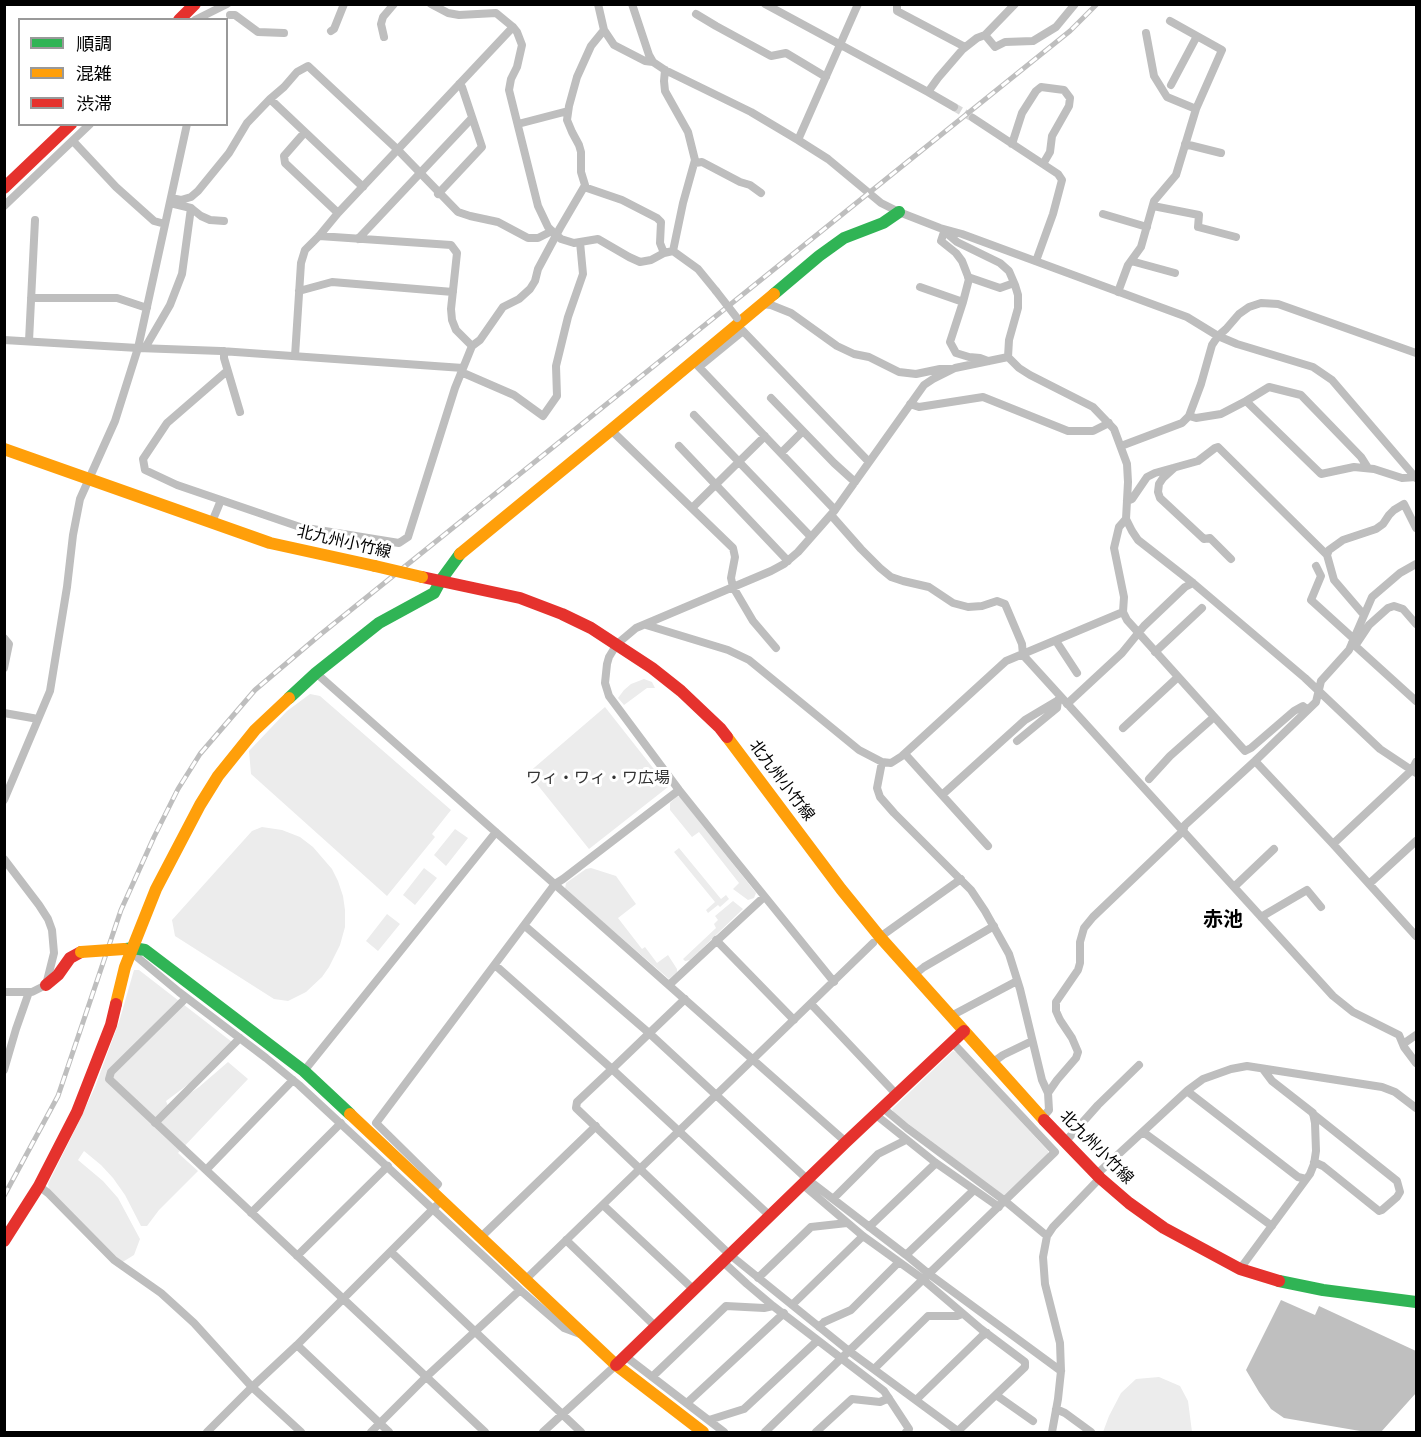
<!DOCTYPE html>
<meta charset="utf-8">
<style>
body{margin:0}
#map{position:relative;width:1421px;height:1437px;overflow:hidden;background:#fff;font-family:"Titillium Web","Noto Sans JP",sans-serif}
canvas{display:block}
.frame{position:absolute;inset:0;border:6px solid #000;pointer-events:none}
.legend{position:absolute;left:18px;top:18px;width:210px;height:108px;box-sizing:border-box;background:#fff;border:2px solid #999;margin:0;padding:8px 10px;list-style:none;font-size:18px;color:#000}
.legend li{display:flex;align-items:center;gap:12px;height:30px}
.legend b{width:30px;border:2px solid #999}
</style>
<div id="map">
<canvas width="1421" height="1437"></canvas>
<div class="frame"></div>
<ul class="legend">
<li><b style="height:8px;background:#30b455"></b>順調</li>
<li><b style="height:8px;background:#ff9f0a"></b>混雑</li>
<li><b style="height:8px;background:#e5322d"></b>渋滞</li>
</ul>
</div>
<script>
const context = document.querySelector('canvas').getContext('2d');
context.lineJoin = 'round';
function fill(path, color) { context.fillStyle = color; context.fill(path, 'evenodd'); }
const poly = rows => new Path2D(rows.map(r => 'M' + r).join(''));
function stroke(path, color, width, dash) { context.strokeStyle = color; context.lineWidth = width; context.lineCap = dash ? 'butt' : 'round'; context.setLineDash(dash || []); context.stroke(path); }
function write(font, color, halo, rows, align = 'center') {
  context.font = font + ' "Titillium Web","Noto Sans JP",sans-serif'; context.lineWidth = 6; context.setLineDash([]); context.textBaseline = 'middle'; context.strokeStyle = halo; context.fillStyle = color; for (const [text, x, y, turn = 0] of rows) {
    context.save(); context.translate(x, y); context.rotate((+turn || 0) * Math.PI / 180); context.textAlign = isNaN(turn) ? turn : align; if (halo) context.strokeText(text, 0, 0); context.fillText(text, 0, 0); context.restore();
  }
}
fill(poly([
 [644,679,652,682,655,688,647,688,624,705,618,698,624,690,631,684],
 [310,694,320,696,451,810,432,834,435,837,387,896,251,774,249,751,287,711],
 [605,707,668,787,589,849,528,773],
 [677,796,680,797,756,893,754,898,748,900,733,889,739,883,699,832,692,837,670,810,670,803],
 [262,827,282,830,300,837,313,847,332,869,338,881,343,896,345,910,345,927,340,945,329,967,322,977,306,992,288,1001,274,999,175,936,172,920,252,831],
 [455,829,468,838,446,866,434,855],
 [679,848,721,899,726,895,729,899,720,907,718,905,708,913,706,910,715,902,674,852],
 [424,868,437,878,415,905,403,895],
 [591,868,616,876,636,904,618,918,642,949,645,947,657,963,668,955,677,969,677,972,669,979,565,889,566,883,586,869],
 [733,901,743,909,690,960,685,961,683,959,716,928,714,924,718,920,715,916],
 [387,914,400,924,378,951,366,941],
 [134,970,139,970,232,1042,190,1083,166,1101,169,1108,199,1087,228,1062,248,1079,178,1153,198,1171,159,1210,147,1226,141,1226,125,1195,113,1178,101,1165,84,1151,78,1160,103,1181,118,1198,140,1239,134,1255,121,1263,49,1190,48,1184,77,1126,95,1087,119,1022],
 [953,1051,958,1053,1048,1151,1048,1157,1004,1196,894,1113,892,1109],
 [1159,1377,1180,1386,1188,1401,1192,1432,1103,1432,1109,1416,1121,1393,1136,1379]
]), '#ececec');
fill(poly([
 [1281,1300,1315,1315,1319,1306,1416,1351,1416,1393,1381,1432,1366,1432,1284,1418,1271,1409,1259,1392,1246,1370]
]), '#bfbfbf');
stroke(poly([
 [954,107,973,118]
]), '#d9d9d9', 8, [8, 4]);
stroke(poly([
 [431,4,448,13,459,15,496,13,513,27,517,32,522,45,517,67,511,79,509,90,538,206,548,227,552,231,561,239,574,243,598,239,629,257,640,262,651,260,664,253,673,251,698,269,716,291],
 [598,4,604,30,614,45,645,61,653,62],
 [632,4,649,55,653,62,665,70,751,112,798,140,828,159,881,203,899,212,940,228,962,234,1187,317,1218,336,1237,344,1313,367,1332,380,1416,478],
 [765,4,928,92,954,107],
 [897,4,897,11,965,47],
 [696,14,716,26,771,56,786,53,826,77],
 [230,15,235,15,258,32,284,33],
 [195,20,227,4],
 [331,31,334,29,344,4],
 [1146,33,1154,76,1167,97,1196,109],
 [985,35,995,47,1005,42,1033,41,1056,27,1075,4],
 [384,37,381,24,383,17,394,4],
 [665,70,664,81,665,91,688,132,695,160,683,203,673,251],
 [1171,85,1197,36],
 [928,92,938,78,963,49,977,38,985,35,1015,4],
 [270,99,363,187],
 [973,118,1058,174,1062,180,1053,214,1036,261],
 [518,124,568,111],
 [305,132,284,156,285,163,338,213],
 [798,140,858,4],
 [73,141,116,187,154,221,165,224],
 [1012,144,1022,113,1036,91,1041,87,1064,90,1070,98,1069,106,1052,136,1050,152,1043,164],
 [1185,144,1221,153],
 [695,163,702,162,740,182,750,185,761,193],
 [584,187,622,200,657,218,661,222,660,243,664,253],
 [438,194,482,147,462,87,459,84],
 [171,198,181,200,191,197,198,191,229,153,247,123,270,99,284,87,297,72,308,66,398,150,458,212,470,216,498,222,528,238,538,238,552,231],
 [170,203,191,208,201,216,210,220,224,221],
 [4,206,90,124],
 [1153,206,1199,215,1198,227,1236,237],
 [1103,214,1147,227],
 [943,230,957,242,1000,263,1009,271,1015,285,1018,295,1018,308,1009,340,1008,357],
 [944,232,941,241,956,253,962,261,969,279,963,302,950,342,956,353,969,357,980,358,988,361],
 [319,236,451,245,457,253,451,309,452,320,456,330,472,346],
 [358,239,472,118],
 [1131,261,1175,273],
 [968,277,1000,288,1014,283],
 [920,287,963,302],
 [299,291,332,282,453,292],
 [1118,292,1128,265,1141,247,1154,201,1176,175,1196,109,1222,50,1170,21],
 [31,298,117,298,147,308],
 [761,304,771,305,791,313,837,346,854,354,869,357,899,372,916,374,940,369,951,369],
 [4,340,138,348,221,351,463,368],
 [29,341,35,220],
 [145,348,170,305,182,274,191,208],
 [224,351,224,358,240,412],
 [295,356,301,263,305,250,319,236,338,213,513,27],
 [1008,357,1019,368,1030,375,1093,407,1114,429,1127,464,1128,482,1126,519,1132,531,1138,540,1193,583,1305,678,1380,749,1416,773],
 [697,365,835,510],
 [699,367,743,331,869,462],
 [461,372,514,395,543,416,557,396,556,366,568,317,583,274,580,242],
 [771,398,834,463,855,482],
 [1246,401,1269,387,1301,395,1361,457,1368,468],
 [910,404,919,407,983,397,1068,431,1093,431,1109,423],
 [694,415,811,537],
 [1189,416,1196,418,1221,414,1246,401,1321,474,1354,467,1374,469,1402,478,1416,477],
 [611,430,733,548,735,557,731,578,733,587,753,621,776,648],
 [679,446,788,561],
 [1121,446,1182,423,1189,416,1201,384,1212,345,1218,336,1226,329,1239,314,1249,307,1261,303,1278,304,1416,353],
 [781,453,803,431],
 [1174,468,1163,478,1159,484,1158,492,1160,498,1204,539,1210,538,1231,559],
 [221,500,177,485,145,470,143,459,167,423,227,371],
 [1127,501,1132,499,1147,477,1155,473,1198,461,1215,448,1218,447,1327,555],
 [692,508,765,436],
 [831,515,861,549,880,568,891,577,903,581,929,587,953,603,968,607,982,606,997,601,1005,604,1022,644,1023,655,1333,996,1353,1012,1399,1035,1404,1047,1416,1063],
 [1126,519,1119,527,1114,548,1124,597,1123,612,1127,620,1245,751,1251,748,1294,711,1303,706,1308,710],
 [212,522,221,500,300,527,399,543,408,537,455,388,472,346,480,340,503,307,519,299,530,289,535,281,538,269,560,228,584,187,585,185,581,172,581,152,579,145,572,132,567,120,569,106,577,77,591,46,604,30],
 [1316,566,1321,576,1311,600,1354,639],
 [1364,615,1334,580,1327,555,1329,550,1343,540,1376,529,1383,524,1389,515,1394,510,1404,504,1416,528],
 [646,625,728,650,749,660,859,750,882,762,891,763,902,756,1006,661,1123,612],
 [4,638,9,644,4,668],
 [1056,641,1077,673],
 [1352,643,1416,701],
 [1355,646,1369,625,1388,608,1394,606,1403,609,1416,624],
 [1155,652,1202,608],
 [316,673,846,1142],
 [1067,704,1122,653,1144,626,1185,587,1193,583],
 [4,713,38,719],
 [1123,728,1178,677],
 [1017,741,1057,708,1058,700],
 [905,754,988,846],
 [1255,761,1333,844,1416,936],
 [882,762,877,788,880,797,894,813,971,890,985,911,1009,954,1020,989,1042,1080,1048,1093,1049,1110,1042,1118],
 [1149,779,1170,756,1214,717],
 [942,795,1025,720,1062,698],
 [4,800,50,691,67,587,73,535,80,499,115,421,138,348,187,124],
 [1333,844,1412,770,1416,762],
 [4,859,39,905,48,919,52,930,54,953,46,985,32,992,4,992],
 [1369,884,1416,841],
 [1234,887,1274,849],
 [1261,917,1307,890,1321,907],
 [525,926,649,1033,807,1179,906,1255,929,1274,1061,1371],
 [880,937,961,879],
 [716,940,794,1020],
 [131,952,179,992,266,1058,299,1085,520,1290,564,1328,580,1334],
 [495,965,612,1069,577,1102,576,1108,729,1254,849,1351,959,1432],
 [914,975,924,967,994,926],
 [834,982,731,855,679,790,609,696,605,683,607,664,609,657,617,644,636,628,771,571,784,564,798,552,835,510,924,385,933,379,955,368,1008,357],
 [669,985,764,897],
 [186,998,111,1072,109,1079,206,1170],
 [685,999,612,1069,770,1216],
 [811,1004,897,1095],
 [951,1016,1017,981],
 [1403,1044,1416,1035],
 [992,1063,1003,1055,1032,1041],
 [4,1070,16,1029,29,992],
 [304,1071,496,832],
 [293,1080,206,1170,485,1432],
 [1187,1091,1298,1177,1306,1179],
 [1048,1093,1057,1080,1076,1058,1078,1052,1072,1038,1060,1020,1056,1011,1056,1002,1078,970,1080,963,1080,942,1084,928,1093,917,1183,831,1185,825,1255,761,1316,702,1321,681,1349,650,1372,597,1400,573,1416,564],
 [883,1108,907,1128,1005,1201,1047,1236],
 [1313,1114,1397,1181,1400,1192,1397,1197,1382,1210,1379,1211,1323,1166,1314,1162],
 [876,1115,936,1163,999,1207],
 [155,1123,240,1038],
 [1143,1132,1272,1226],
 [1065,1142,1098,1105,1139,1065],
 [1097,1174,1188,1090,1203,1079,1231,1069,1247,1066,1382,1087,1395,1092,1416,1108],
 [802,1184,863,1236,920,1277,981,1329,1025,1362,1025,1367,958,1431],
 [39,1186,48,1193,114,1260,161,1293,194,1323,252,1387,301,1432],
 [431,1192,438,1184,376,1123,555,884,563,879,679,790],
 [833,1199,878,1154,906,1140],
 [603,1205,693,1289],
 [251,1213,341,1123],
 [869,1227,936,1163],
 [480,1238,596,1126],
 [566,1240,655,1326],
 [391,1252,581,1432],
 [906,1255,974,1190],
 [297,1256,388,1166],
 [722,1261,747,1284,773,1306,884,1391,909,1429,906,1432],
 [1240,1269,1310,1174,1314,1164,1316,1151,1315,1123,1313,1113,1272,1081,1263,1069],
 [758,1278,811,1227,847,1223],
 [525,1280,873,943],
 [792,1305,863,1236],
 [819,1327,824,1322,851,1310,899,1262],
 [297,1345,389,1432],
 [625,1356,724,1432],
 [874,1369,928,1316,957,1316,962,1314],
 [652,1377,726,1306,764,1308,773,1306],
 [996,1395,1033,1421],
 [916,1400,982,1336,987,1333],
 [687,1403,784,1313],
 [1056,1409,1065,1413,1091,1432],
 [709,1420,744,1409,817,1341],
 [207,1432,252,1387,297,1345,436,1206],
 [371,1432,426,1377,520,1290],
 [543,1432,616,1365],
 [765,1432,1055,1152,952,1042],
 [816,1432,852,1399,880,1402,889,1398],
 [1052,1432,1058,1399,1061,1371,1060,1343,1045,1284,1043,1257,1047,1236,1053,1227,1100,1178]
]), '#bebebe', 8);
stroke(poly([
 [774,294,819,256,844,238,883,223,899,212],
 [289,698,316,673,379,623,434,593,441,580,460,554],
 [126,949,133,948,145,950,304,1071,350,1114],
 [1279,1281,1323,1290,1416,1302]
]), '#30b455', 12);
stroke(poly([
 [4,449,270,543,375,566],
 [460,554,611,430,774,294],
 [727,737,841,889,880,937,1044,1120],
 [116,1004,125,967,156,889,200,805,218,776,255,730,289,698],
 [350,1114,616,1365,703,1432]
]), '#ff9f0a', 12);
stroke(poly([
 [179,20,195,4],
 [4,188,71,124],
 [422,577,520,598,562,614,591,628,652,668,681,691,720,728,727,737],
 [46,985,58,975,70,958,81,952],
 [1044,1120,1100,1178,1129,1203,1164,1228,1240,1269,1279,1281],
 [4,1241,39,1186,77,1112,111,1025,116,1004],
 [616,1365,846,1142,964,1031]
]), '#e5322d', 12);
const rail = poly([
 [4,1196,58,1096,121,910,154,837,178,789,200,754,255,690,321,634,1070,31,1097,4]
]);
stroke(rail, '#bebebe', 5);
stroke(rail, '#fff', 3, [9]);
stroke(poly([
 [716,291,737,318]
]), '#bebebe', 8);
stroke(poly([
 [375,566,422,577],
 [81,952,124,949]
]), '#ff9f0a', 12);
write('16px', '#000', '#fff', [
 ["北九州小竹線",344,543,13],
 ["北九州小竹線",781,781,53],
 ["北九州小竹線",1096,1148,45]
]);
write('16px', '#333', '#fff', [
 ["ワィ・ワィ・ワ広場",598,779]
]);
write('bold 20px', '#000', '#fff', [
 ["赤池",1223,921]
]);
</script>
